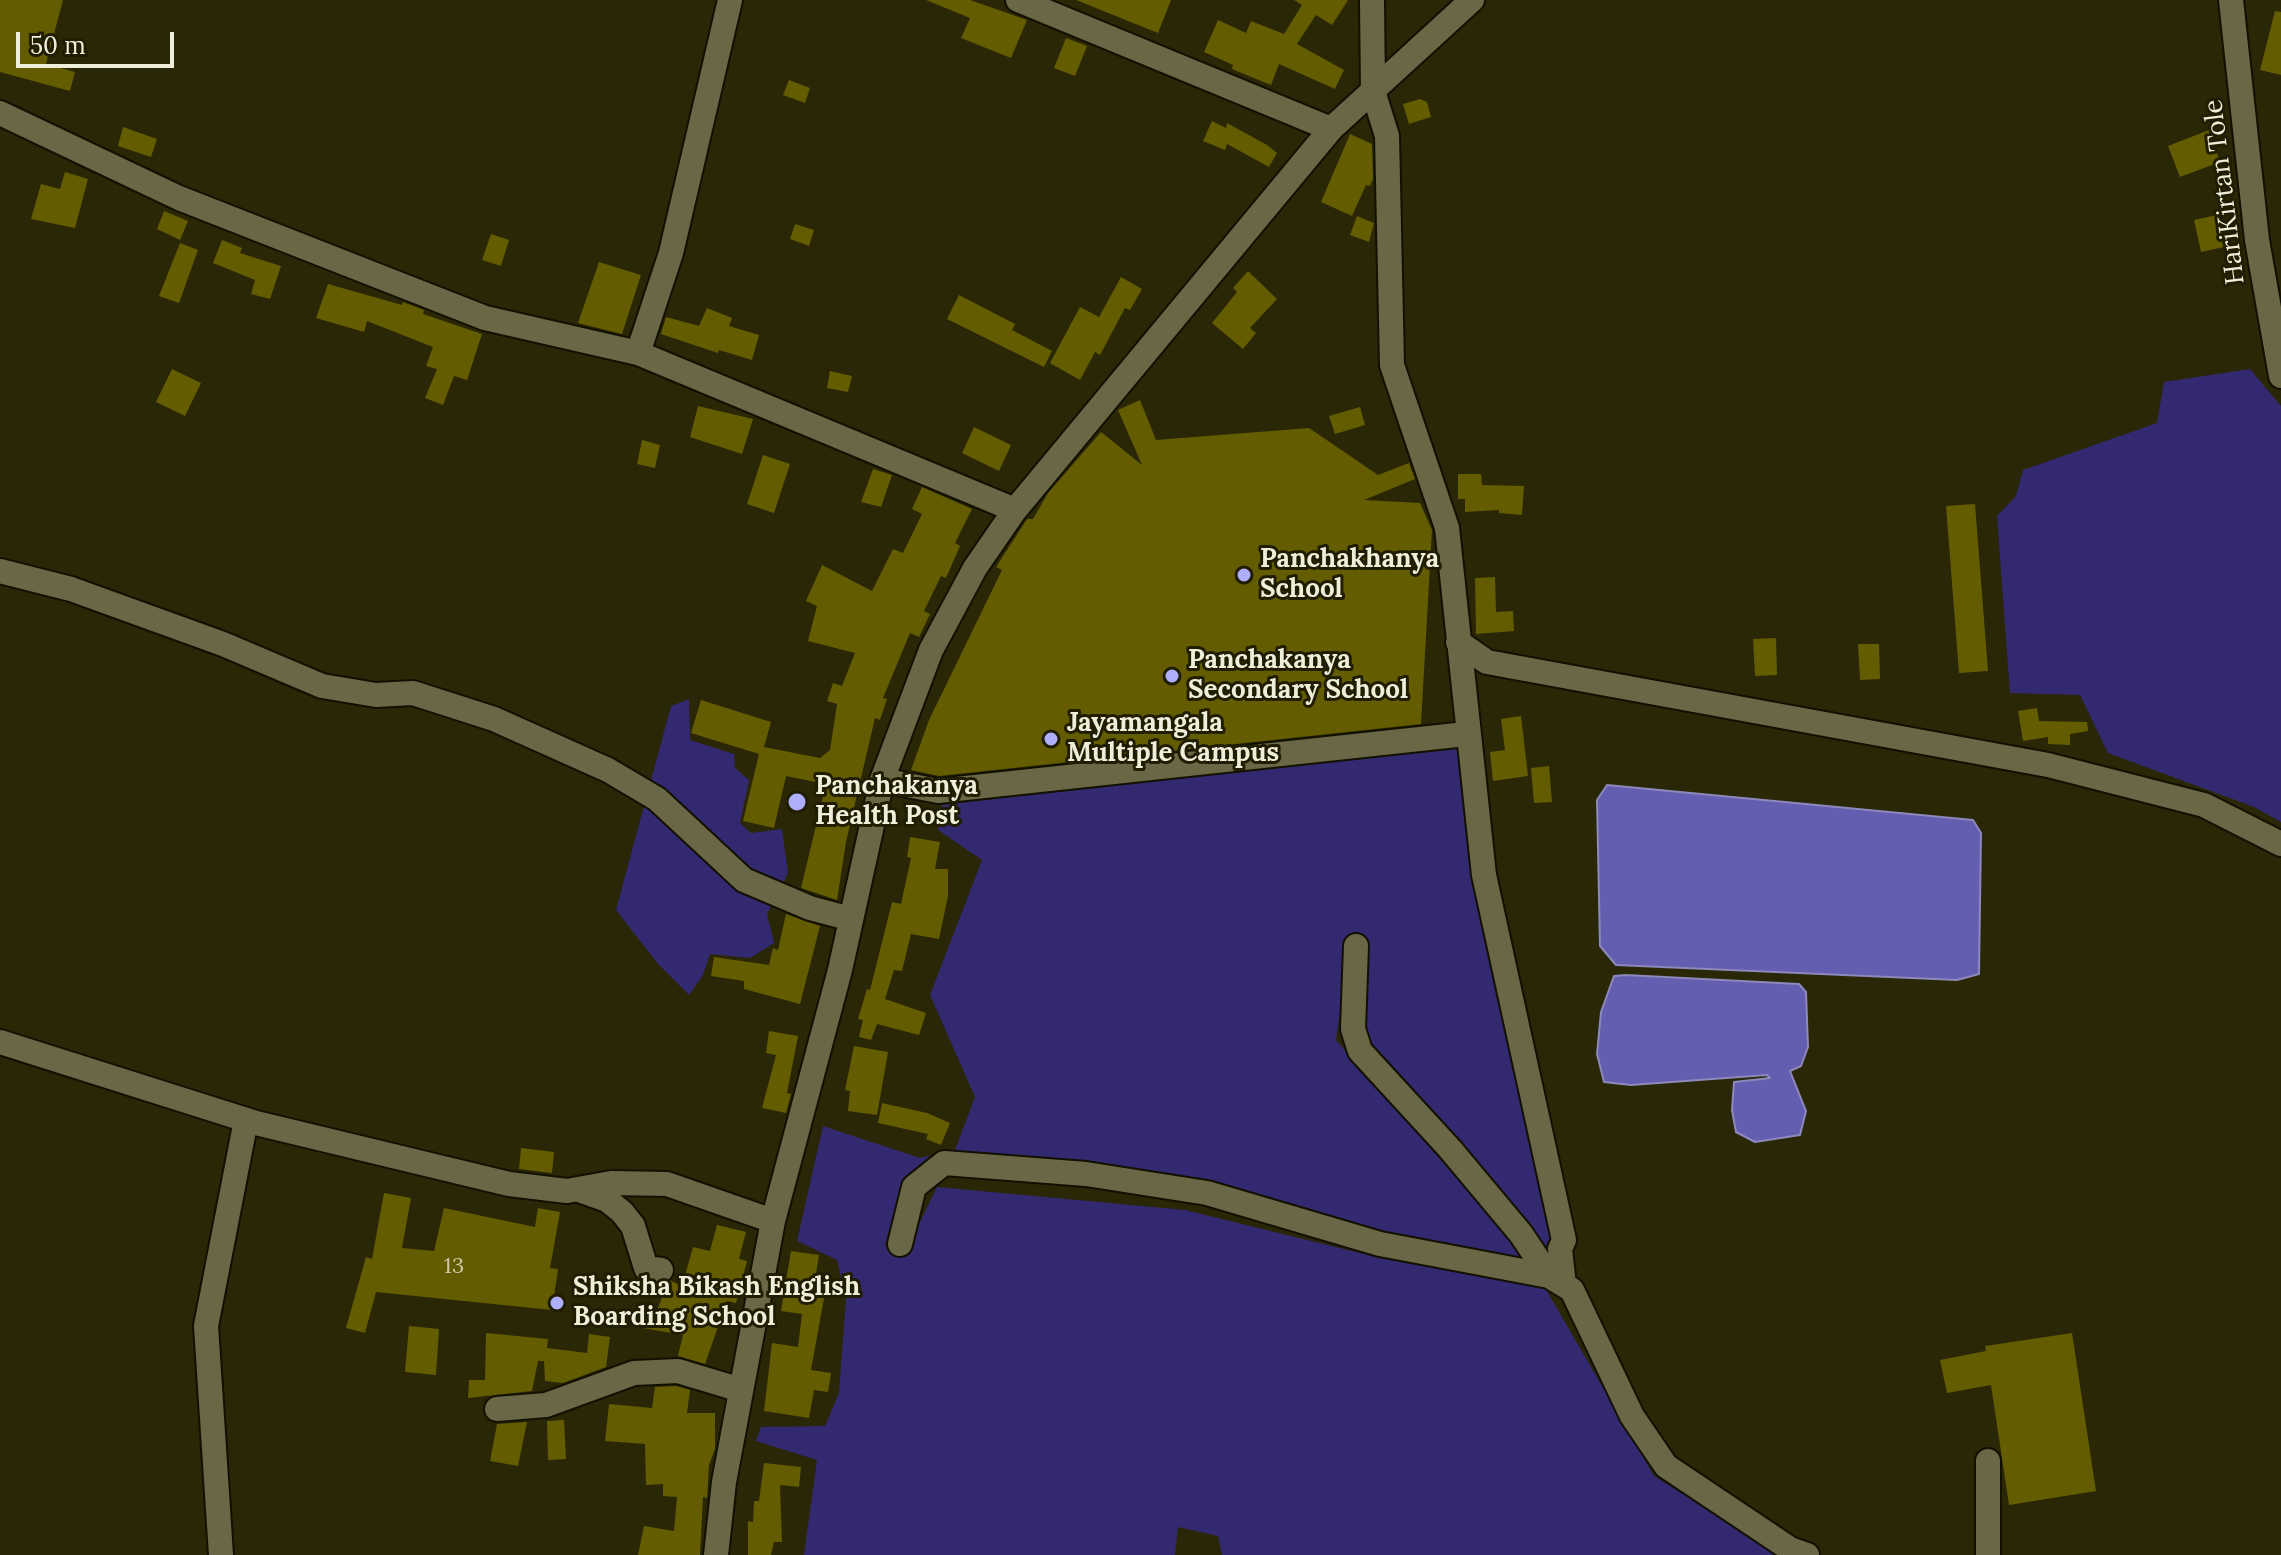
<!DOCTYPE html>
<style>
body{margin:0}
#map{position:relative;width:2281px;height:1555px;overflow:hidden;background:#2a2706;font-family:Lora,serif}
canvas{display:block}
.scale{position:absolute;left:16px;top:32px;width:158px;height:36px;box-sizing:border-box;border:4px solid #efeedb;border-top:0;padding-left:10px;font-size:24px;line-height:28px;white-space:nowrap;color:#efeedb;-webkit-text-stroke:6px #201d00;paint-order:stroke}
</style>
<div id="map">
<canvas width="2281" height="1555"></canvas>
<div class="scale">50 m</div>
</div>
<script>
const context = document.querySelector('canvas').getContext('2d');
context.lineJoin = 'round';
function fill(path, color) { context.fillStyle = color; context.fill(path, 'evenodd'); }
const poly = rows => new Path2D(rows.map(r => 'M' + r).join(''));
function stroke(path, color, width, dash) { context.strokeStyle = color; context.lineWidth = width; context.lineCap = dash ? 'butt' : 'round'; context.setLineDash(dash || []); context.stroke(path); }
function write(font, color, halo, rows, align = 'center') {
  context.font = font + ' Lora,serif'; context.lineWidth = 6; context.setLineDash([]); context.textBaseline = 'middle'; context.strokeStyle = halo; context.fillStyle = color; for (const [text, x, y, turn = 0] of rows) {
    context.save(); context.translate(x, y); context.rotate((+turn || 0) * Math.PI / 180); context.textAlign = isNaN(turn) ? turn : align; if (halo) context.strokeText(text, 0, 0); context.fillText(text, 0, 0); context.restore();
  }
}
fill(poly([
 [2250,369,2281,406,2281,822,2254,807,2108,753,2080,695,2010,693,1997,516,2016,496,2023,470,2157,423,2164,382],
 [689,699,690,740,734,754,735,768,749,780,740,823,751,833,782,829,788,873,767,914,774,943,750,958,710,954,703,975,689,995,658,964,616,910,671,706],
 [1459,744,1558,1237,1555,1269,1365,1041,1366,943,1351,934,1336,1040,1533,1266,1387,1240,1210,1186,950,1156,904,1180,885,1245,903,1257,937,1187,1185,1210,1360,1253,1544,1286,1654,1476,1782,1555,1222,1555,1218,1536,1178,1527,1175,1555,804,1555,817,1460,756,1441,761,1427,825,1426,839,1393,846,1299,837,1260,797,1241,823,1126,920,1158,955,1150,975,1097,930,995,982,860,938,830,942,805]
]), '#332971');
const water = poly([
 [1607,785,1973,820,1981,833,1979,974,1957,980,1616,965,1600,946,1597,800,1607,785],
 [1626,975,1799,984,1806,992,1808,1047,1801,1066,1790,1071,1806,1111,1800,1135,1755,1142,1736,1132,1732,1110,1734,1082,1770,1078,1767,1075,1631,1085,1604,1082,1597,1054,1601,1012,1614,976,1626,975]
]);
fill(water, '#635eaf');
stroke(water, '#8d89bc', 2);
fill(poly([
 [0,0,63,0,46,64,75,72,70,91,0,72],
 [926,0,970,0,1027,20,1011,58,961,38,970,18],
 [1076,0,1171,0,1158,33],
 [1294,0,1348,0,1332,25,1316,15,1297,44,1344,70,1335,89,1279,64,1271,85,1232,69,1233,65,1204,52,1218,20,1246,33,1251,21,1284,34,1302,5],
 [2275,11,2281,12,2281,75,2260,70],
 [1066,38,1087,46,1075,76,1054,68],
 [789,80,810,88,805,103,783,95],
 [1420,99,1427,102,1431,117,1409,124,1403,104],
 [1212,121,1226,128,1227,123,1267,145,1277,153,1269,167,1227,144,1225,150,1203,141],
 [123,127,157,139,151,157,118,146],
 [2209,130,2220,162,2180,177,2168,146],
 [1350,134,1372,144,1373,179,1370,186,1366,185,1352,216,1321,202],
 [65,172,88,179,75,228,31,219,41,184,60,189],
 [164,211,188,221,180,240,157,229],
 [2217,215,2224,247,2201,252,2194,220],
 [1357,216,1374,223,1369,242,1350,235],
 [795,224,814,230,809,246,790,239],
 [491,234,509,240,501,266,482,260],
 [222,240,242,248,240,253,281,266,270,299,251,294,255,280,213,263],
 [180,243,198,250,179,303,159,296],
 [599,262,641,275,622,334,578,323],
 [1248,271,1277,299,1250,328,1256,333,1243,349,1212,323,1237,292,1233,288],
 [1121,277,1142,289,1130,310,1125,308,1100,355,1095,352,1080,380,1050,363,1080,307,1099,317],
 [328,284,402,305,403,302,424,310,423,314,482,334,467,380,454,376,443,405,425,398,437,369,426,366,433,347,367,321,364,332,316,318],
 [959,295,1015,324,1012,330,1052,351,1044,367,947,319],
 [707,308,732,318,729,326,759,335,752,360,719,350,718,353,661,334,666,317,699,326],
 [172,369,201,383,185,416,156,402],
 [830,371,852,376,848,392,827,388],
 [1140,400,1156,440,1309,428,1378,475,1409,463,1415,479,1364,500,1420,503,1432,530,1421,724,939,776,911,770,929,720,1002,570,996,567,1027,519,1033,519,1048,493,1101,432,1142,465,1118,410],
 [698,406,753,419,742,454,690,437],
 [1360,407,1365,425,1335,434,1329,416],
 [974,427,1011,445,999,471,962,453],
 [642,440,660,445,655,468,637,464],
 [763,455,790,464,774,513,747,504],
 [873,469,892,475,881,507,861,502],
 [1458,474,1481,474,1482,485,1524,486,1522,515,1499,513,1499,510,1465,512,1465,499,1458,499],
 [922,487,972,509,955,543,960,546,946,578,941,576,924,611,930,614,919,637,910,633,883,698,887,699,880,720,875,718,846,842,837,900,801,888,826,784,786,776,774,828,743,821,759,754,691,733,701,700,771,722,764,747,820,758,830,750,837,704,827,701,833,683,842,686,855,653,808,641,817,606,806,601,822,565,872,591,893,549,903,553,922,514,912,509],
 [1975,504,1988,671,1959,673,1946,506],
 [1495,577,1496,612,1513,611,1514,631,1476,634,1475,578],
 [1776,638,1777,675,1755,676,1753,639],
 [1858,644,1879,644,1880,679,1860,680],
 [2037,708,2039,721,2087,722,2088,731,2070,734,2070,745,2048,744,2048,737,2023,741,2018,711],
 [1521,716,1528,776,1493,781,1490,752,1505,750,1501,719],
 [1549,766,1552,802,1534,803,1531,768],
 [910,837,940,842,935,869,948,869,948,896,939,939,911,934,902,971,894,970,885,999,926,1013,919,1035,877,1024,871,1040,859,1037,863,1020,858,1019,867,989,870,990,892,902,901,904,911,858,907,857],
 [786,914,820,926,800,1004,744,989,744,981,711,976,714,957,769,965,773,948,778,950],
 [769,1031,798,1036,787,1093,791,1094,786,1113,762,1108,776,1055,766,1053],
 [854,1046,888,1052,877,1115,848,1111,850,1091,845,1090],
 [882,1103,927,1113,950,1123,941,1145,926,1139,928,1134,878,1123],
 [521,1148,554,1152,552,1173,519,1169],
 [384,1193,411,1198,402,1248,434,1251,444,1208,535,1227,538,1208,560,1212,550,1268,558,1269,552,1310,376,1292,365,1333,346,1328,366,1257,372,1259],
 [717,1225,746,1232,739,1259,747,1261,736,1303,727,1301,705,1364,678,1356,683,1335,637,1327,640,1308,657,1311,667,1283,671,1281,682,1286,693,1247,710,1251],
 [791,1251,819,1255,814,1286,826,1287,811,1370,831,1373,828,1392,814,1390,809,1418,764,1411,772,1343,798,1347,802,1314,781,1311],
 [409,1326,439,1329,436,1375,405,1372],
 [486,1333,548,1339,547,1348,587,1353,589,1334,610,1337,606,1367,563,1383,545,1381,544,1361,538,1361,532,1391,468,1398,469,1380,485,1380],
 [2072,1333,2096,1491,2009,1505,1991,1385,1947,1393,1940,1360,1986,1351,1985,1346],
 [676,1386,690,1390,687,1413,715,1413,715,1449,709,1465,707,1498,703,1497,700,1555,638,1555,644,1526,674,1531,677,1497,663,1496,663,1484,646,1485,645,1444,605,1441,609,1404,652,1408,655,1387],
 [564,1420,566,1459,548,1460,547,1421],
 [527,1422,518,1466,490,1461,497,1424],
 [764,1463,801,1467,799,1487,780,1485,782,1542,774,1542,771,1555,748,1555,748,1521,753,1522,754,1501,759,1501]
]), '#645c00');
const minor = poly([
 [730,0,671,253,638,353,1015,510],
 [1018,0,1331,129],
 [1372,0,1373,91,1387,136,1392,365,1447,528,1484,875,1564,1240,1560,1249,1564,1285],
 [2231,0,2257,240,2281,376],
 [0,113,179,198,485,318,638,353],
 [0,571,71,589,223,644,322,686,376,695,413,693,494,719,608,770,657,799,744,880,810,908,851,919],
 [1458,642,1487,662,2048,765,2204,805,2281,844],
 [882,780,938,791,1466,734],
 [1356,946,1353,1029,1360,1051,1450,1149,1521,1234,1549,1276],
 [0,1042,256,1123,509,1184,567,1191,611,1183,667,1184,773,1221],
 [579,1190,607,1200,622,1212,633,1226,646,1268,661,1270],
 [900,1244,914,1187,944,1163,1086,1174,1207,1193,1380,1244,1549,1276,1572,1290,1632,1416,1666,1466,1790,1549,1807,1555],
 [497,1409,546,1405,634,1373,678,1371,741,1390],
 [221,1555,206,1326,246,1120],
 [716,1555,724,1482,773,1221,840,970,882,780,931,650,975,568,1015,510,1331,129,1472,0],
 [1988,1555,1988,1461]
]);
stroke(minor, '#121000', 28);
stroke(minor, '#6a6746', 24);
for (const [x, y, r, color] of [
 [1244,575,8,"#afaefa"],
 [1172,676,8,"#afaefa"],
 [1051,739,8,"#afaefa"],
 [797,802,10,"#afaefa"],
 [557,1303,8,"#afaefa"]
]) { const dot = new Path2D(); dot.arc(x, y, r, 0, 2 * Math.PI); context.fillStyle = color; context.fill(dot); stroke(dot, '#201d00', 3); }
write('22px', '#cccaa4', null, [
 ["13",454,1267]
]);
write('26px', '#efeedb', '#201d00', [
 ["HariKirtan Tole",2225,192,-97]
]);
write('bold 26px', '#efeedb', '#201d00', [
 ["Panchakhanya",1260,560],
 ["School",1260,590],
 ["Panchakanya",1188,661],
 ["Secondary School",1188,691],
 ["Jayamangala",1067,724],
 ["Multiple Campus",1067,754],
 ["Panchakanya",815,787],
 ["Health Post",815,817],
 ["Shiksha Bikash English",573,1288],
 ["Boarding School",573,1318]
], 'left');
</script>
